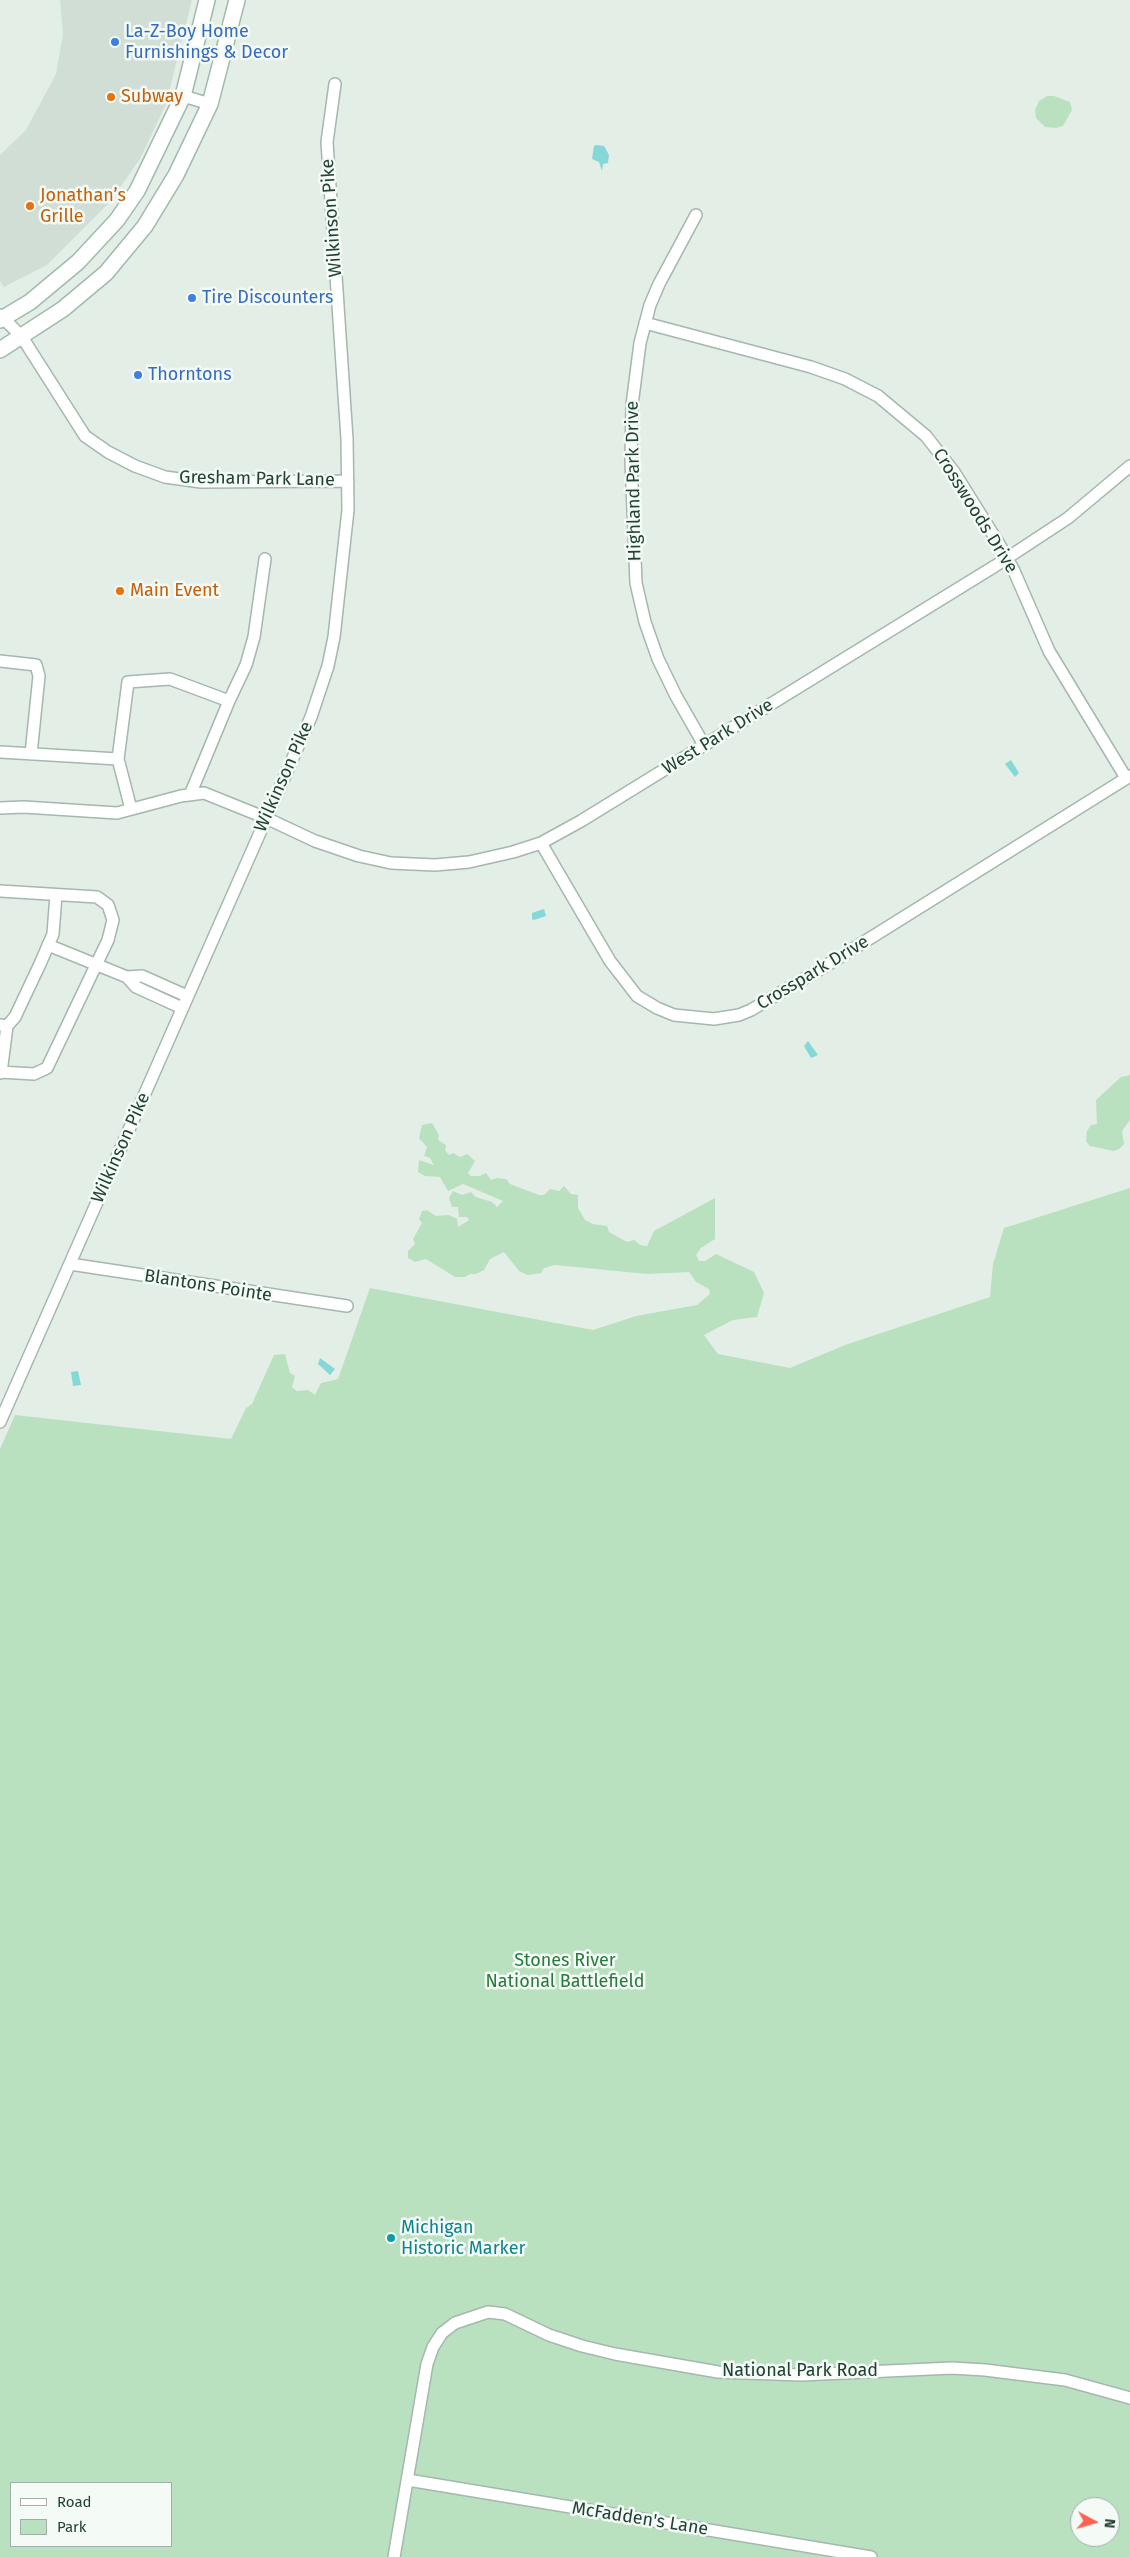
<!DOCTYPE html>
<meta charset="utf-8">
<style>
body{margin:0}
#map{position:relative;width:1130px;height:2557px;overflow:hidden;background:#e3eee7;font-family:"Fira Sans",sans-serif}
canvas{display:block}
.legend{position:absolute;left:10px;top:2482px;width:162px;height:65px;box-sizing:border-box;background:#f4faf6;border:1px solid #a0b0a8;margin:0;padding:6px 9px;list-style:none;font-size:15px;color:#214134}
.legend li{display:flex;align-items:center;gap:10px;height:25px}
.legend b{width:25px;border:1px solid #a0b0a8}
.north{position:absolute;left:1070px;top:2497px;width:50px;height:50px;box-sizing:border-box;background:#f4faf6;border:1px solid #a0b0a8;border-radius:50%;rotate:96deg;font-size:14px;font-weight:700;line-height:20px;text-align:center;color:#214134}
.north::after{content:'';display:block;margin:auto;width:18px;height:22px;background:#fe6251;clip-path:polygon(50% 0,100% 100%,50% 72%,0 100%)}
</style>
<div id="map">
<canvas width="1130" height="2557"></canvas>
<ul class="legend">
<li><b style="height:6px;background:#fff"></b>Road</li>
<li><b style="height:14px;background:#bae1bf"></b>Park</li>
</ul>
<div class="north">N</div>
</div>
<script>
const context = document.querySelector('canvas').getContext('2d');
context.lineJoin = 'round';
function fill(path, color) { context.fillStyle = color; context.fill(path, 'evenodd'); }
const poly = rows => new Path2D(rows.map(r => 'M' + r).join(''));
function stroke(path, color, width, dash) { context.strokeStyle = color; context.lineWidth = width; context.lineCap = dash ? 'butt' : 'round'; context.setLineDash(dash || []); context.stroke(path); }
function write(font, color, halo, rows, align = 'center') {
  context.font = font + ' "Fira Sans",sans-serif'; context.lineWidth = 5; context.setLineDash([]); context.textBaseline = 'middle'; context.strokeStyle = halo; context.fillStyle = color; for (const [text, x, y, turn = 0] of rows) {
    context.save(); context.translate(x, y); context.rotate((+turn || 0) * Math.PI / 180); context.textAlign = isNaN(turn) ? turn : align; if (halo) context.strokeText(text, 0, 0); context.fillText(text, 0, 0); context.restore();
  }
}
fill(poly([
 [60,0,192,0,166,104,140,159,109,203,47,265,4,287,0,281,0,155,26,130,56,74,63,34]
]), '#d1ded6');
fill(poly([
 [1047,96,1054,96,1070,102,1072,110,1063,126,1056,128,1045,127,1036,118,1035,110,1039,101],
 [1130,1075,1130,1120,1122,1131,1124,1144,1119,1149,1114,1151,1090,1146,1086,1141,1087,1131,1091,1125,1097,1124,1096,1100,1121,1077],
 [432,1123,439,1135,438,1140,446,1145,445,1150,449,1155,453,1153,460,1157,467,1154,475,1161,468,1173,471,1176,480,1176,486,1173,491,1180,497,1178,506,1179,510,1184,539,1195,544,1195,550,1189,559,1191,564,1186,571,1194,578,1195,578,1208,585,1220,593,1224,607,1226,609,1232,627,1242,634,1240,640,1245,647,1246,654,1231,715,1198,715,1239,701,1248,696,1255,699,1261,705,1261,716,1254,754,1272,764,1293,757,1317,733,1320,704,1335,718,1354,790,1368,845,1345,990,1297,993,1264,1004,1228,1130,1188,1130,2557,0,2557,0,1449,15,1415,231,1439,246,1408,252,1404,274,1355,285,1354,290,1373,295,1376,292,1387,297,1391,308,1390,315,1395,321,1383,338,1379,370,1288,593,1330,636,1316,697,1305,710,1294,709,1289,696,1282,689,1272,647,1274,555,1265,544,1268,541,1273,528,1275,519,1271,504,1252,490,1259,484,1270,476,1274,470,1274,465,1277,455,1277,426,1259,415,1262,408,1258,408,1251,415,1244,413,1239,422,1223,419,1219,422,1211,427,1210,436,1216,449,1215,457,1219,458,1227,469,1220,467,1217,459,1217,458,1207,452,1207,449,1198,453,1191,462,1195,471,1192,476,1197,492,1202,497,1207,503,1201,463,1184,448,1191,440,1177,425,1176,418,1172,419,1160,434,1165,430,1158,424,1156,427,1147,419,1138,422,1125],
 [11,2483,171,2483,171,2546,11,2546],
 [1080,2507,1110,2507,1110,2537,1080,2537]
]), '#bae1bf');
fill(poly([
 [596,145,604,146,609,155,608,163,603,164,602,171,599,162,592,159,594,146],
 [1011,760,1019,773,1015,777,1005,764],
 [544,909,546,916,534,920,532,919,532,913],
 [808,1041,818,1055,811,1058,804,1046],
 [320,1358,335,1369,330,1375,318,1364],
 [78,1371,81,1385,73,1386,71,1372]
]), '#86d7d8');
const minor = poly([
 [183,96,210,104],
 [696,215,659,284,650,305,640,343,632,405,631,461,636,583,645,622,658,659,676,696,704,745],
 [0,315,22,337,85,436,108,452,135,466,165,477,201,482,348,481],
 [645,323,811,367,845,379,878,396,926,436,954,472,999,544,1014,571,1049,651,1126,778],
 [0,661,36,665,39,676,31,754],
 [229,701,246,665,254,637,265,559],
 [0,752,118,759,131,809],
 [118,759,128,682,170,679,229,701,190,795],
 [0,808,24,807,117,813,181,796,204,793,266,818,315,841,359,856,391,863,435,865,469,862,513,852,541,843,581,821,995,566,1068,518,1130,466],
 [541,843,610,961,637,996,657,1008,674,1015,714,1019,739,1015,751,1010,824,967,1130,776],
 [0,891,97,897,108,905,113,920,108,940,47,1068,34,1074,0,1072],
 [48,945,127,977],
 [182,1008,136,987,127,977,142,976,187,996],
 [0,1025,7,1026,15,1017,40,964,53,934,56,895],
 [1,1073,7,1026],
 [70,1264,347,1306],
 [0,1422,311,717,328,666,334,637,348,510,347,439,327,142,335,84],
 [408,2480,871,2557],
 [394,2557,427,2364,433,2347,442,2333,455,2323,488,2312,505,2314,549,2335,582,2346,615,2354,718,2372,801,2375,952,2368,985,2370,1065,2380,1130,2398]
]);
const secondary = poly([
 [0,320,30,302,78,262,117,220,137,191,183,96,207,0],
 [0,350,63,309,106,273,145,226,176,175,210,104,237,0]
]);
stroke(minor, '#a5b7ae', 14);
stroke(secondary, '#a0bbae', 18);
stroke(minor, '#fff', 11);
stroke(secondary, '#fff', 15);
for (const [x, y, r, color] of [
 [115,42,5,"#3f7fe0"],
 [111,97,5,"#e8710a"],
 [30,206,5,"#e8710a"],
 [192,298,5,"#3f7fe0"],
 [138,375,5,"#3f7fe0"],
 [120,591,5,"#e8710a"],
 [391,2238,5,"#0f9aa8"]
]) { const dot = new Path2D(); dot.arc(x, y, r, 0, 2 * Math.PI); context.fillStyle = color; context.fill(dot); stroke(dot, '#f4faf6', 2); }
write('18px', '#366cbe', '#f4faf6', [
 ["La-Z-Boy Home",125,32],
 ["Furnishings & Decor",125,53],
 ["Tire Discounters",202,298],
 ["Thorntons",148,375]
], 'left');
write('18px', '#c56008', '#f4faf6', [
 ["Subway",121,97],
 ["Jonathan’s",40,196],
 ["Grille",40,217],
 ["Main Event",130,591]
], 'left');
write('18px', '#214134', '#f4faf6', [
 ["Wilkinson Pike",332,218,-94],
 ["Gresham Park Lane",257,479,1],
 ["Highland Park Drive",634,481,-91],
 ["Crosswoods Drive",975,511,58],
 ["West Park Drive",718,737,-32],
 ["Wilkinson Pike",284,777,-66],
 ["Crosspark Drive",813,973,-31],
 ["Wilkinson Pike",121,1148,-66],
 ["Blantons Pointe",208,1286,9],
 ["National Park Road",800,2371],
 ["McFadden's Lane",640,2519,9]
]);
write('18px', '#277c3b', '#f4faf6', [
 ["Stones River",565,1961],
 ["National Battlefield",565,1982]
]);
write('18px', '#0d838f', '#f4faf6', [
 ["Michigan",401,2228],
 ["Historic Marker",401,2249]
], 'left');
</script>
